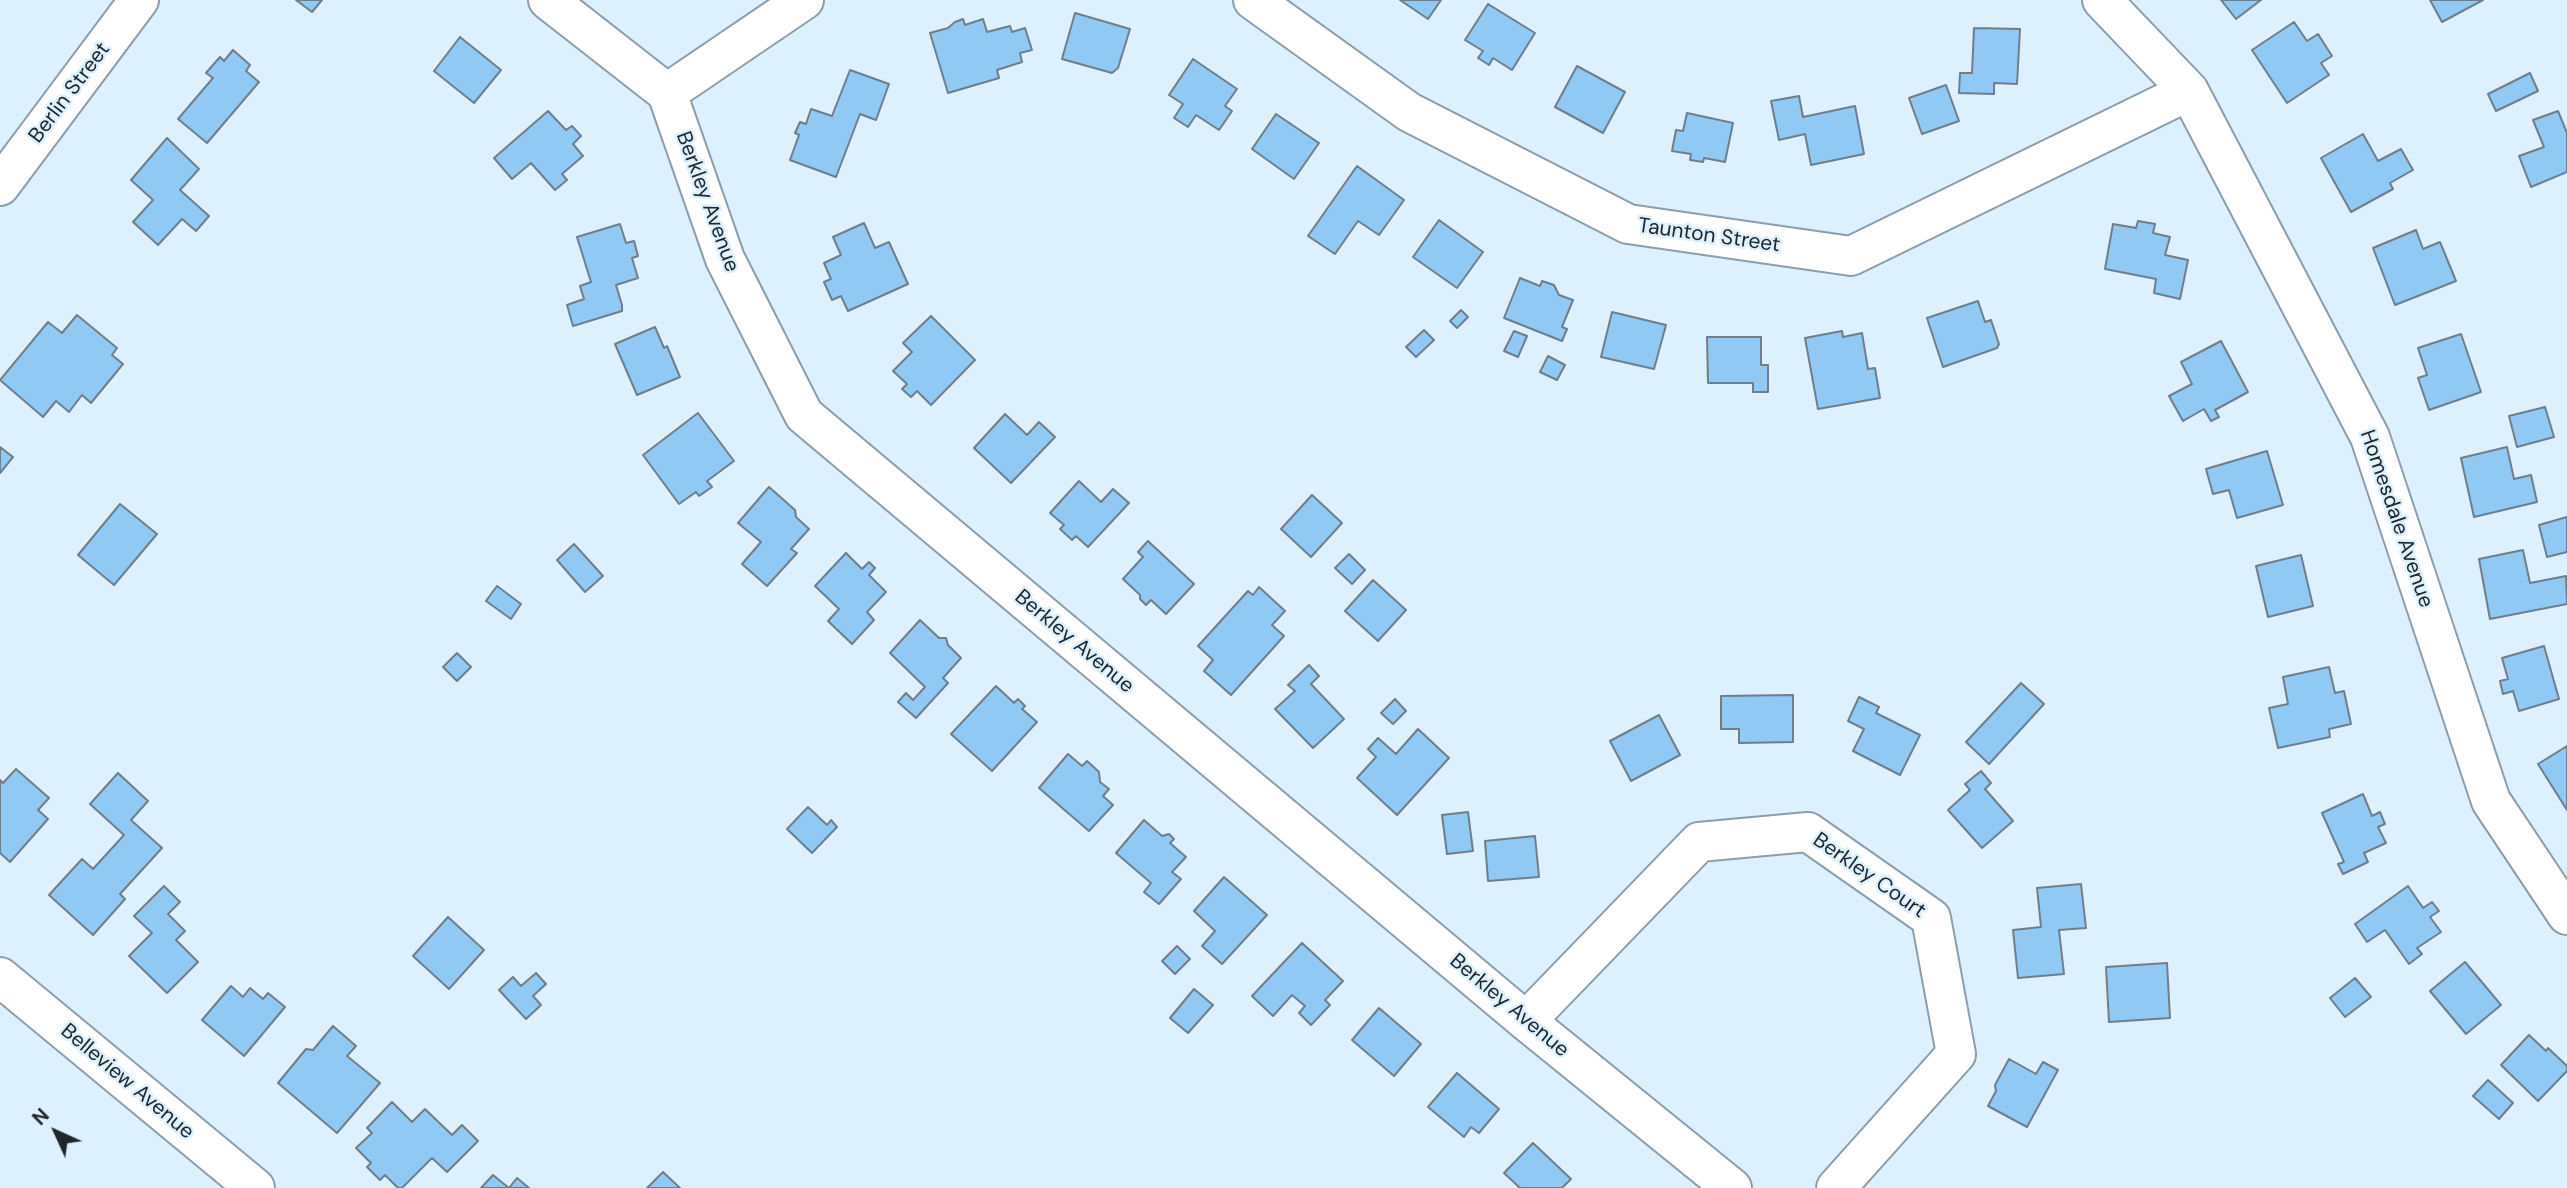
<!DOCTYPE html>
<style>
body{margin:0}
#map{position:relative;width:2567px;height:1188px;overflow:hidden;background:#ddf0fe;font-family:"DM Sans",sans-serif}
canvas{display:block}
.north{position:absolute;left:21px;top:1097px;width:70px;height:70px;-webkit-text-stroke:5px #ddf0fe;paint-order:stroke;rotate:315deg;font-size:19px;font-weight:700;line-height:28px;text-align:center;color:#20272c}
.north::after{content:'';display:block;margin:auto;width:24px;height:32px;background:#20272c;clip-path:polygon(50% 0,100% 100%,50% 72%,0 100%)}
</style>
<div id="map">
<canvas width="2567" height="1188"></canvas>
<div class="north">N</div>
</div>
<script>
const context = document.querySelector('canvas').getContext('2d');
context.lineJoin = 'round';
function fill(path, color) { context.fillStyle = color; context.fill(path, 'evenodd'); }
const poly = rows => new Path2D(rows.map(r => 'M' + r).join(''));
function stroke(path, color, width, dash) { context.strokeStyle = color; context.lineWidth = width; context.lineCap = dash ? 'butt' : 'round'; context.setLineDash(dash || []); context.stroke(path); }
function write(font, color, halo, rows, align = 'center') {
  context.font = font + ' "DM Sans",sans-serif'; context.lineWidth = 5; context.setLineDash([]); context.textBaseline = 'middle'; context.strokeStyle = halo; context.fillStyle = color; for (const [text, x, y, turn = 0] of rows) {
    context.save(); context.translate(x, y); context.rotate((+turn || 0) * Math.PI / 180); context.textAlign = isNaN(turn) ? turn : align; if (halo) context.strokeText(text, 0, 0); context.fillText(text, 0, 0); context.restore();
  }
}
const building = poly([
 [296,0,322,0,312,12,296,0],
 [1400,0,1441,0,1428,19,1400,0],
 [2221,0,2261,0,2236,19,2221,0],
 [2430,0,2483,0,2442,22,2430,0],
 [1488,4,1535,33,1512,70,1493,58,1489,65,1478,58,1483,51,1465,40,1488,4],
 [1075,13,1130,29,1118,68,1112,73,1062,59,1075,13],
 [963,19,965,25,983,19,987,32,1010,26,1012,32,1025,28,1032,50,1020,53,1022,62,997,70,999,78,948,93,930,33,948,28,955,22,963,19],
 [2294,22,2307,41,2318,34,2332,56,2321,63,2329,75,2287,103,2252,50,2294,22],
 [1974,28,2020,29,2017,84,1994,83,1994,94,1959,93,1960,73,1972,73,1974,28],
 [460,37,501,70,474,103,434,71,460,37],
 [233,50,250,65,246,71,259,82,207,143,178,119,213,78,206,73,220,57,224,61,233,50],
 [1193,59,1237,89,1225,106,1232,111,1219,130,1196,115,1188,127,1174,118,1183,104,1169,95,1193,59],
 [1577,66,1625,92,1603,133,1555,107,1577,66],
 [850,70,889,84,876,120,860,114,836,177,790,160,799,135,795,133,800,122,806,124,811,109,832,116,850,70],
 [2530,73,2538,91,2496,111,2488,94,2530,73],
 [1946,85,1959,121,1922,134,1909,98,1946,85],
 [1799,96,1803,117,1855,106,1864,154,1811,165,1805,134,1779,140,1771,101,1799,96],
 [548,111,566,130,572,126,581,136,573,144,583,156,562,174,567,180,555,190,531,163,512,179,494,158,548,111],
 [2558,111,2567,133,2567,172,2531,187,2519,156,2544,147,2533,120,2558,111],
 [1687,113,1733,123,1725,162,1704,158,1703,162,1690,160,1691,154,1672,151,1676,130,1683,131,1687,113],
 [1276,114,1319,143,1294,179,1252,149,1276,114],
 [2363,134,2378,161,2401,149,2413,170,2390,183,2393,189,2351,212,2321,158,2363,134],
 [167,138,199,169,180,190,209,216,196,231,182,219,158,245,133,222,153,200,131,180,167,138],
 [1357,166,1404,200,1379,235,1358,221,1335,254,1308,236,1357,166],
 [1439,220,1483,252,1457,288,1413,257,1439,220],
 [2138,221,2155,224,2153,233,2170,237,2165,255,2188,260,2180,299,2154,293,2156,279,2105,269,2113,224,2136,228,2138,221],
 [864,223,875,248,889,242,908,284,848,311,841,296,832,300,824,282,831,279,824,263,841,255,833,237,864,223],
 [620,224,626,243,634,241,638,256,632,258,638,278,616,285,622,305,622,311,573,326,567,305,584,299,580,286,591,282,577,237,620,224],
 [2416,230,2423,249,2440,242,2456,281,2395,305,2373,248,2416,230],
 [1520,278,1540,286,1542,281,1554,285,1559,295,1573,300,1562,327,1567,329,1562,341,1504,318,1520,278],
 [1978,301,1985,322,1991,320,1999,344,1997,348,1943,367,1927,318,1978,301],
 [1461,310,1468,317,1457,328,1450,321,1461,310],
 [1612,312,1666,325,1654,369,1601,357,1612,312],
 [77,315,117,348,112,355,123,364,91,403,82,395,69,412,56,401,43,417,0,380,48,322,62,333,77,315],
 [931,316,975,360,931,405,917,391,911,397,902,389,907,384,893,371,912,352,903,343,931,316],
 [655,327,664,348,667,346,680,377,637,395,615,344,655,327],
 [1424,330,1434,340,1416,357,1406,347,1424,330],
 [1514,331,1527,336,1518,357,1504,351,1514,331],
 [1842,331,1843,337,1862,333,1868,369,1875,368,1880,398,1818,409,1805,338,1842,331],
 [2461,334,2481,392,2429,410,2418,378,2427,375,2418,348,2461,334],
 [1707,337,1761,337,1761,365,1768,365,1768,392,1753,392,1753,383,1708,383,1707,337],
 [2221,341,2248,392,2215,410,2219,417,2211,421,2204,409,2183,421,2169,396,2192,384,2181,362,2221,341],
 [1548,356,1565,365,1557,380,1540,372,1548,356],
 [2545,407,2554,437,2517,447,2509,416,2545,407],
 [698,413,734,461,707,481,712,487,699,496,696,492,679,504,643,455,698,413],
 [1005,414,1027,435,1039,422,1055,437,1011,483,974,448,1005,414],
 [0,447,13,457,0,473,0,447],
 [2507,447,2514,479,2531,475,2537,502,2474,517,2461,458,2507,447],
 [2267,451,2283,505,2237,518,2229,490,2213,494,2206,469,2267,451],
 [1079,481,1101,502,1113,489,1129,503,1088,547,1076,536,1072,540,1060,529,1064,525,1050,513,1079,481],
 [769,487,795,510,796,517,809,529,791,549,797,553,767,586,742,564,761,542,738,523,769,487],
 [1312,495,1342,523,1311,557,1281,529,1312,495],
 [120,504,157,534,114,585,78,555,120,504],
 [2567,517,2567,552,2547,557,2539,525,2567,517],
 [1148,541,1194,584,1166,614,1151,600,1146,605,1140,599,1140,595,1123,579,1143,557,1138,552,1148,541],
 [574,544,603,576,585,592,557,560,574,544],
 [2523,550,2530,583,2566,576,2567,604,2490,619,2479,559,2523,550],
 [846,553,862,569,869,562,875,568,869,575,886,592,867,612,874,620,852,644,828,621,839,609,815,586,846,553],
 [1349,554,1365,570,1352,584,1335,568,1349,554],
 [2301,555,2313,606,2268,617,2256,566,2301,555],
 [1373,580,1406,610,1378,641,1345,611,1373,580],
 [497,586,521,604,511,619,486,601,497,586],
 [1259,587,1285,611,1272,625,1284,636,1231,695,1204,671,1213,660,1198,646,1248,591,1253,595,1259,587],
 [920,620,939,638,946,638,948,645,961,658,943,678,948,683,916,718,898,702,906,693,913,700,925,687,890,653,920,620],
 [2544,646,2559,699,2519,711,2513,691,2503,694,2500,681,2508,679,2502,658,2544,646],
 [457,653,471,667,457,681,443,667,457,653],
 [1309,665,1319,676,1311,684,1344,719,1313,748,1275,709,1295,691,1288,685,1309,665],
 [2329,667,2335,693,2344,691,2351,724,2329,729,2330,737,2278,748,2269,708,2288,704,2283,677,2329,667],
 [2021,683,2044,704,1989,764,1966,742,2021,683],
 [996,686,1014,703,1018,699,1025,706,1022,709,1037,722,992,771,951,734,996,686],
 [1793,695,1793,742,1739,743,1739,729,1721,729,1721,696,1793,695],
 [1859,697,1879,707,1876,713,1920,735,1900,775,1853,751,1864,729,1848,721,1859,697],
 [1395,699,1406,711,1393,724,1381,713,1395,699],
 [1659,715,1680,755,1631,781,1610,741,1659,715],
 [1418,729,1449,758,1397,815,1357,778,1376,757,1368,749,1378,738,1396,754,1418,729],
 [2567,746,2567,810,2538,764,2567,746],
 [1068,754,1082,766,1087,761,1099,772,1100,782,1109,789,1103,796,1113,805,1089,831,1039,788,1068,754],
 [16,769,49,798,38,810,48,819,10,862,0,853,0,780,3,783,16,769],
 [1981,771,1991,783,1985,789,2013,821,1982,848,1948,810,1970,790,1965,784,1981,771],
 [118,773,148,801,131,820,162,848,120,894,125,899,93,935,49,895,82,859,93,869,124,835,90,804,118,773],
 [2363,794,2372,816,2380,812,2385,824,2378,827,2386,843,2364,853,2368,862,2343,874,2338,864,2344,862,2322,813,2363,794],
 [808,807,827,825,831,820,837,827,812,853,787,829,808,807],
 [1468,812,1473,851,1447,854,1442,815,1468,812],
 [1144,820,1162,836,1169,834,1174,839,1170,843,1186,857,1172,872,1181,879,1159,904,1144,892,1151,883,1116,853,1144,820],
 [1535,836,1539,877,1488,881,1485,841,1535,836],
 [1224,877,1267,915,1222,964,1202,946,1215,931,1194,911,1224,877],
 [2081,884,2086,928,2059,930,2064,974,2018,978,2013,930,2041,927,2037,888,2081,884],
 [164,886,180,902,168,914,185,931,176,940,198,962,167,993,129,956,152,933,134,916,164,886],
 [2408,886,2423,908,2432,902,2439,911,2430,917,2441,932,2417,948,2422,954,2409,964,2385,930,2367,942,2355,924,2408,886],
 [448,917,484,950,449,989,413,956,448,917],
 [1302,943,1343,981,1325,1000,1330,1005,1311,1025,1299,1013,1305,1006,1292,995,1273,1016,1252,996,1302,943],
 [1177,946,1190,959,1175,974,1162,961,1177,946],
 [2465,962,2501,1005,2466,1034,2430,991,2465,962],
 [2167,963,2170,1018,2109,1022,2106,967,2167,963],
 [536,973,546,984,533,996,541,1005,526,1019,499,990,513,977,521,986,536,973],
 [2355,978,2371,997,2345,1017,2330,998,2355,978],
 [231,986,243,997,250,988,263,999,268,993,285,1007,244,1056,202,1020,231,986],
 [1194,989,1213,1005,1188,1033,1170,1018,1194,989],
 [1379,1008,1421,1044,1394,1076,1352,1040,1379,1008],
 [333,1026,356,1046,347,1056,380,1083,337,1133,278,1083,306,1049,313,1050,333,1026],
 [2529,1035,2546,1051,2548,1048,2567,1066,2567,1071,2538,1101,2501,1065,2529,1035],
 [2009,1059,2036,1074,2043,1062,2058,1070,2027,1127,1988,1106,1996,1091,1995,1085,2009,1059],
 [1457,1073,1499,1109,1479,1133,1471,1127,1464,1137,1428,1107,1457,1073],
 [2488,1080,2513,1103,2499,1119,2473,1096,2488,1080],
 [392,1102,412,1122,425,1109,452,1135,462,1125,478,1141,447,1172,432,1158,402,1188,398,1188,385,1175,380,1180,367,1167,371,1163,356,1148,372,1133,367,1128,392,1102],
 [1533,1143,1571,1179,1562,1188,1520,1188,1504,1173,1533,1143],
 [663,1172,680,1188,647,1188,663,1172],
 [493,1175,509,1188,517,1178,529,1188,481,1188,493,1175]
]);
fill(building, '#90c9f4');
stroke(building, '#6e7e8b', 2);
const minor = poly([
 [548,0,667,93,725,259,804,415,1526,1021,1732,1188],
 [1253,0,1409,112,1628,224,1851,256,2189,91],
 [2102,0,2189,91,2370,437,2491,801,2567,915],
 [667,93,804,0],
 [0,977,255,1188],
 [1526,1021,1699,842,1808,832,1931,918,1956,1054,1836,1188]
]);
const major = poly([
 [0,186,139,0]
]);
stroke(minor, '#8c9dab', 42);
stroke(major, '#8c9dab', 42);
stroke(minor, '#fff', 38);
stroke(major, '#fff', 38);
write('21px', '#20272c', '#ddf0fe', [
 ["Berlin Street",70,93,-53],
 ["Berkley Avenue",707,202,70],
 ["Taunton Street",1709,236,8],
 ["Homesdale Avenue",2396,519,71],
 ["Berkley Avenue",1074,642,40],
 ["Berkley Court",1869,876,35],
 ["Berkley Avenue",1509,1006,40],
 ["Belleview Avenue",127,1082,40]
]);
</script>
